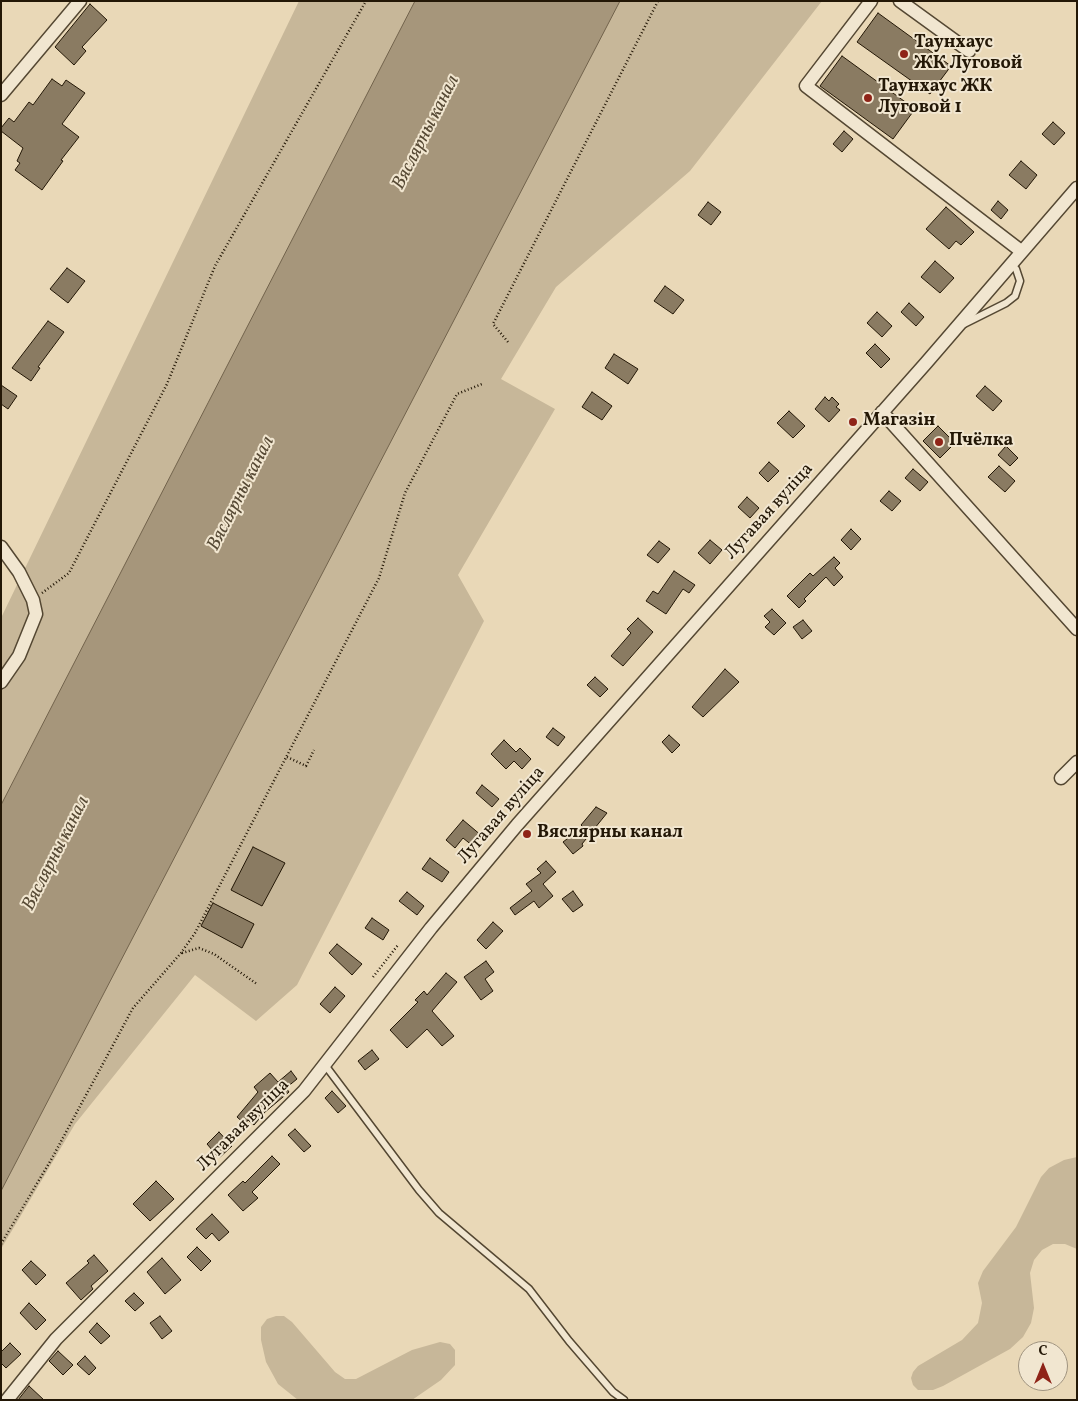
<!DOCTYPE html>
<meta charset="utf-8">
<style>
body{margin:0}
#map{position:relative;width:1078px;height:1401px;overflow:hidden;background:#e9d8b7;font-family:Vollkorn,serif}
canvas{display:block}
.frame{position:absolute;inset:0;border:2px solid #231706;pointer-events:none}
.north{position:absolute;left:1018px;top:1341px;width:50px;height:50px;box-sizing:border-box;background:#f1e6d0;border:1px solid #9f937f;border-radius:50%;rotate:0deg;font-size:14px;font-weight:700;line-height:20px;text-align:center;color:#231706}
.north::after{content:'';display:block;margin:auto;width:18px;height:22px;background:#8f2418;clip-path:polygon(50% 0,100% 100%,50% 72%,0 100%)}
</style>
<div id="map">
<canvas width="1078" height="1401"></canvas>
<div class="frame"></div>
<div class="north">С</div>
</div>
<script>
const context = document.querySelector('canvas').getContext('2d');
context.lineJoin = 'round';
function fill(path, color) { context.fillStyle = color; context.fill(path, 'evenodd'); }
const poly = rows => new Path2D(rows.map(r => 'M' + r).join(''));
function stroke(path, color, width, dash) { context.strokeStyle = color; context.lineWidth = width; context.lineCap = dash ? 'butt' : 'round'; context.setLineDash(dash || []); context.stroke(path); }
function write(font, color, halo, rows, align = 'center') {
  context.font = font + ' Vollkorn,serif'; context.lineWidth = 4; context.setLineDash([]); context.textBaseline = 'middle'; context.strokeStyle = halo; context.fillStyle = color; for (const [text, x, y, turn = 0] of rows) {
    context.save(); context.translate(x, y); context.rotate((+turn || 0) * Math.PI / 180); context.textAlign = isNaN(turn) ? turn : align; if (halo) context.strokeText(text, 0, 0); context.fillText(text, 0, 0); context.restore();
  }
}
fill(poly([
 [299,1,822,1,690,171,556,287,501,379,555,409,458,575,484,621,297,985,256,1021,195,975,75,1124,1,1249,1,618],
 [1077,1157,1077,1249,1065,1244,1053,1244,1042,1250,1034,1260,1030,1273,1034,1308,1031,1323,1023,1337,1010,1349,943,1386,933,1390,918,1390,913,1385,911,1378,913,1372,918,1366,962,1340,978,1323,982,1303,978,1283,983,1271,1016,1227,1041,1177,1049,1168,1064,1160],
 [276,1316,284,1316,292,1322,335,1372,345,1379,356,1379,412,1350,440,1342,450,1344,455,1350,455,1365,441,1380,412,1400,298,1400,278,1384,266,1362,261,1340,261,1327,267,1319]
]), '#c7b799');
const water = poly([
 [415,1,620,1,1,1191,1,805,415,1]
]);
fill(water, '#a6967b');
stroke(water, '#72634c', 1);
const building = poly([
 [90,4,107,20,82,47,86,51,74,65,55,47,90,4],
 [878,13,951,66,930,94,857,42,878,13],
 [842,56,915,109,893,139,820,86,842,56],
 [52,79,62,86,66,80,85,93,62,124,79,137,61,160,63,161,42,190,15,170,20,163,17,161,23,148,1,131,1,128,9,118,14,122,29,102,33,105,52,79],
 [1053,122,1065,133,1054,145,1042,134,1053,122],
 [844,131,853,139,842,152,833,144,844,131],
 [1021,161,1037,175,1026,189,1009,175,1021,161],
 [998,201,1008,210,1001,219,991,210,998,201],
 [708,202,721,212,711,225,698,215,708,202],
 [946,207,974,232,961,245,956,241,949,249,926,229,946,207],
 [935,261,954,278,940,293,921,277,935,261],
 [67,268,85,281,68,303,50,289,67,268],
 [665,286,684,300,673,314,654,301,665,286],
 [909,303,924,317,916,326,901,312,909,303],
 [877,312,892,326,882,337,867,323,877,312],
 [48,321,64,332,38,367,40,368,31,381,12,368,48,321],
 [875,344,890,359,881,368,866,353,875,344],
 [614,354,638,369,628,384,605,368,614,354],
 [1,385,17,396,8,409,1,404,1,385],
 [985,386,1002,401,993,411,976,396,985,386],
 [592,392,612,406,602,420,582,407,592,392],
 [825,397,829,401,832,397,839,404,836,407,840,410,829,422,815,409,825,397],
 [789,411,805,426,793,438,777,423,789,411],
 [938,426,955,443,940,458,923,441,938,426],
 [1006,446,1018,458,1010,466,998,455,1006,446],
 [769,462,779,471,768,482,759,473,769,462],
 [999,466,1015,481,1005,492,988,477,999,466],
 [913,469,928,482,920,491,905,478,913,469],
 [889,491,901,501,892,511,880,501,889,491],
 [747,497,759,508,750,518,738,507,747,497],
 [851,529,861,539,851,550,841,540,851,529],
 [710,540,722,550,710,564,698,553,710,540],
 [659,541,670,549,658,563,647,555,659,541],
 [834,557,840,563,835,568,843,577,834,586,826,577,804,599,806,601,799,608,787,596,810,573,813,576,834,557],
 [674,571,695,585,689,593,683,589,666,614,646,601,653,591,658,594,674,571],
 [772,609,786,623,774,635,765,627,770,622,764,616,772,609],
 [638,618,653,632,623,666,611,656,631,633,627,629,638,618],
 [803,620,812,631,802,639,793,627,803,620],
 [725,669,739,682,703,717,692,707,725,669],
 [595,677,608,689,600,697,587,685,595,677],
 [553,728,565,737,558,746,546,737,553,728],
 [669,735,680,745,672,753,662,742,669,735],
 [504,740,516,752,520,748,531,759,522,769,514,761,506,769,491,754,504,740],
 [482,785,499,799,492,807,476,793,482,785],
 [596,807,607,813,582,844,583,846,573,854,563,842,583,827,581,825,596,807],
 [463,820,482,836,473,846,463,838,455,848,446,840,463,820],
 [253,847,285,863,262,906,231,890,253,847],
 [430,858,449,872,442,882,422,869,430,858],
 [546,861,556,872,543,884,553,896,539,908,534,901,515,915,510,908,532,891,526,884,541,873,537,869,546,861],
 [573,891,583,905,573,912,562,899,573,891],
 [407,892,424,906,417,915,399,901,407,892],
 [213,903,254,924,242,948,201,926,213,903],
 [372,918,389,930,383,940,365,928,372,918],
 [493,922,503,931,486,949,477,940,493,922],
 [337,944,362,964,352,975,329,953,337,944],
 [486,961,494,972,485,979,493,991,481,1000,464,977,486,961],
 [446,973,457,982,432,1011,454,1036,442,1046,427,1029,407,1048,390,1030,418,1002,415,1000,424,991,427,995,446,973],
 [335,987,345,996,330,1013,320,1004,335,987],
 [372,1050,379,1059,365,1070,358,1061,372,1050],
 [291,1071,297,1079,286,1088,289,1092,265,1112,254,1125,248,1120,245,1124,237,1117,258,1092,254,1087,270,1073,278,1082,291,1071],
 [332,1091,346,1106,338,1113,325,1098,332,1091],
 [295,1129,311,1146,304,1152,288,1135,295,1129],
 [219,1132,232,1146,219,1158,207,1144,219,1132],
 [272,1156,280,1164,252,1192,258,1198,243,1211,228,1195,243,1181,245,1183,272,1156],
 [156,1181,174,1199,150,1221,133,1204,156,1181],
 [212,1214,229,1232,219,1241,212,1233,206,1239,196,1229,212,1214],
 [197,1247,211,1261,201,1271,187,1257,197,1247],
 [94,1255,108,1271,91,1286,93,1289,81,1300,66,1283,89,1263,87,1261,94,1255],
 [162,1258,181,1280,165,1294,147,1272,162,1258],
 [31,1261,46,1275,36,1285,22,1270,31,1261],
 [134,1293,144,1303,135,1311,125,1301,134,1293],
 [29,1303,46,1320,36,1330,20,1313,29,1303],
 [160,1316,172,1331,162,1339,150,1323,160,1316],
 [97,1323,110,1336,101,1344,89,1332,97,1323],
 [10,1343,21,1354,6,1368,1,1363,1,1352,10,1343],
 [58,1351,73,1365,63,1375,49,1361,58,1351],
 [85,1356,96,1368,89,1375,77,1364,85,1356],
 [29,1386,44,1400,18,1400,29,1386]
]);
fill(building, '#8a7b62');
stroke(building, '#231706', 1);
const lane = poly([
 [964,324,1006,303,1015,296,1020,281,1016,269,1011,264],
 [325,1065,419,1190,439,1213,529,1289,569,1341,613,1392,624,1400]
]);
const street = poly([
 [871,1,806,86,1021,251],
 [900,1,969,51],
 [1,95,80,1],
 [882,412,1077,629],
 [1,547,19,572,33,600,36,614,19,656,1,682],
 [1061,778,1077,762],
 [7,1400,56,1339,304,1091,431,928,517,825,926,363,1077,188]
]);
stroke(lane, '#544732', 9);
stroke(street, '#544732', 15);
stroke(poly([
 [508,342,493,324,658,1],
 [42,593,69,573,167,384,215,266,366,1],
 [287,757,306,766,314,750],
 [182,953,199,948,214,954,257,984],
 [373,977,398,945],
 [1,1244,51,1160,133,1008,181,953,195,933,379,578,405,493,457,394,482,384]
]), '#231706', 2.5, [1, 2.5]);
stroke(lane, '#f1e6d0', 6);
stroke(street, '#f1e6d0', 12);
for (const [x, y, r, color] of [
 [904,54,5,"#8f2418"],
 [868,98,5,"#8f2418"],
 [853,422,5,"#8f2418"],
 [939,442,5,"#8f2418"],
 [527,834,5,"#8f2418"]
]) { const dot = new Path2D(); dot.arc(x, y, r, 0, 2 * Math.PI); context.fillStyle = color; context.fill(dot); stroke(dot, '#f1e6d0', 2); }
write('bold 18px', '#231706', '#f1e6d0', [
 ["Таунхаус",914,44],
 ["ЖК Луговой",914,65],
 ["Таунхаус ЖК",878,88],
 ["Луговой 1",878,109],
 ["Магазін",863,422],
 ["Пчёлка",949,442],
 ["Вяслярны канал",537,834]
], 'left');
write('18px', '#231706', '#f1e6d0', [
 ["Лугавая вуліца",770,512,-48],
 ["Лугавая вуліца",502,816,-49],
 ["Лугавая вуліца",244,1126,-45]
]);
write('italic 19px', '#574a35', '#f1e6d0', [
 ["Вяслярны канал",427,133,-63],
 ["Вяслярны канал",242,494,-63],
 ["Вяслярны канал",57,854,-63]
]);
</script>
